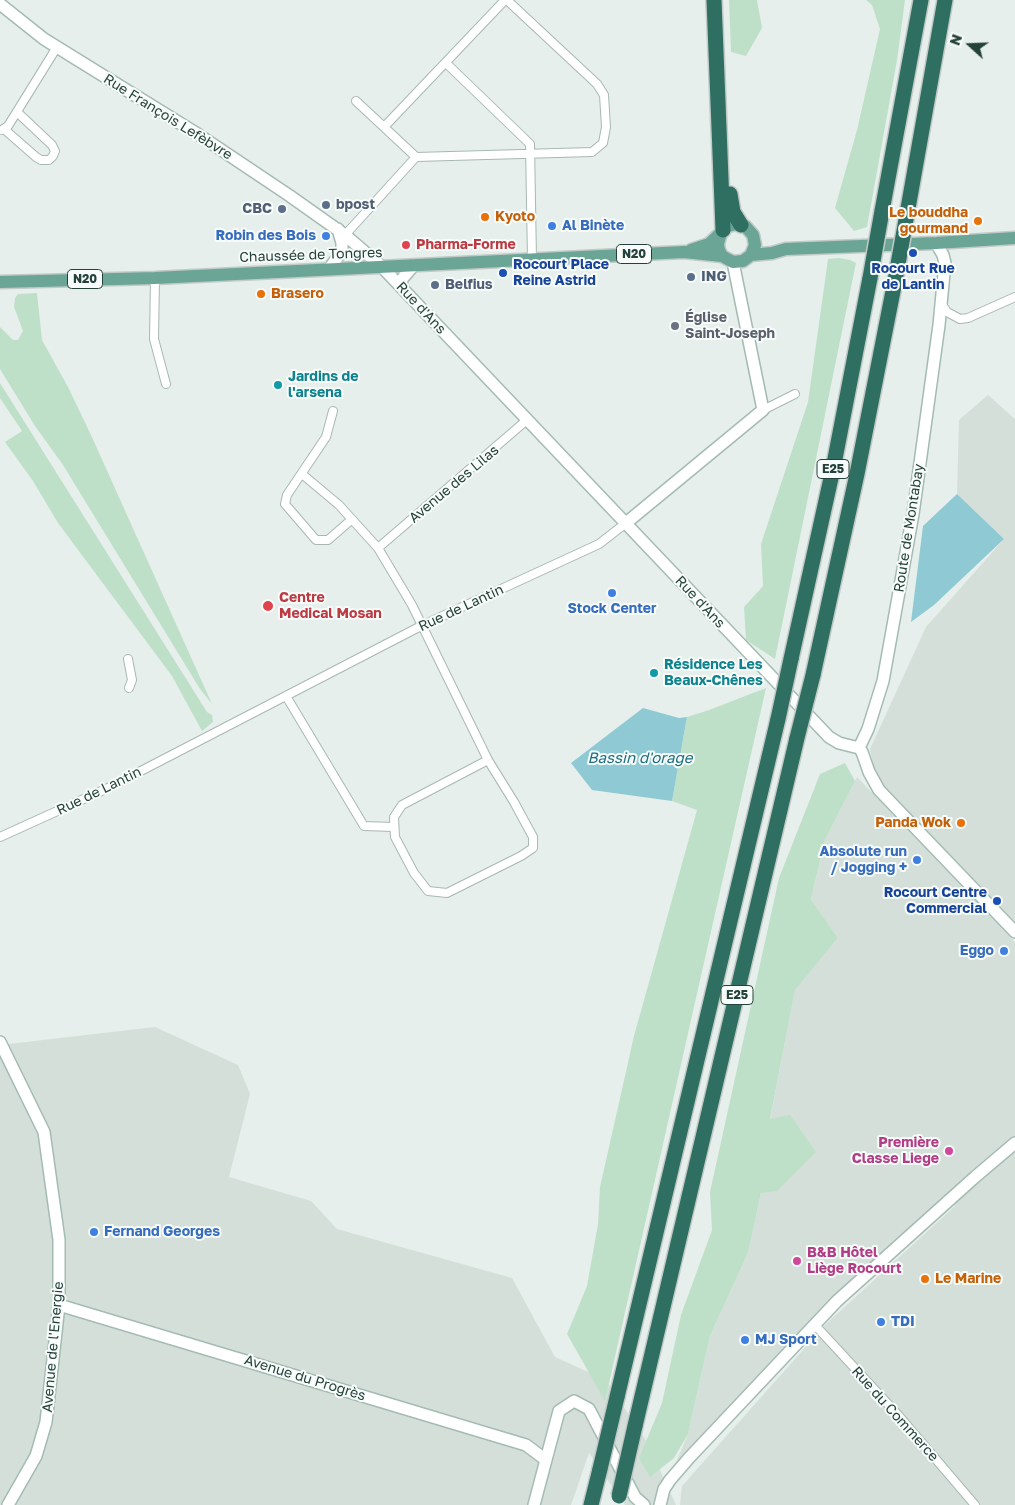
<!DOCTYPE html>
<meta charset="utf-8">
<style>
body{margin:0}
#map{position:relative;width:1015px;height:1505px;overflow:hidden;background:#e6efeb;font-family:"Golos Text",sans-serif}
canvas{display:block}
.north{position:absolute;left:945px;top:20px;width:50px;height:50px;-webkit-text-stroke:4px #f7fbf9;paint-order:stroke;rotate:290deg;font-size:14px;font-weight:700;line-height:20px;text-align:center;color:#24423a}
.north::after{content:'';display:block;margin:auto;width:18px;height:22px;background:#24423a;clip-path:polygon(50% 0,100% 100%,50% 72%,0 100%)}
</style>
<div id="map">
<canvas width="1015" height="1505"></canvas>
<div class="north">N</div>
</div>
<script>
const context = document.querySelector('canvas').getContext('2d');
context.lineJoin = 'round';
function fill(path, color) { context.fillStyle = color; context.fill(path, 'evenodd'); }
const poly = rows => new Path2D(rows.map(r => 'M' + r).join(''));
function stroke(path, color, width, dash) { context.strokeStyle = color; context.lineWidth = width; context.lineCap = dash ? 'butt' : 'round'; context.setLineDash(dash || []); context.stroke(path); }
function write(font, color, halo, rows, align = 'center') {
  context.font = font + ' "Golos Text",sans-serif'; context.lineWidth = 4; context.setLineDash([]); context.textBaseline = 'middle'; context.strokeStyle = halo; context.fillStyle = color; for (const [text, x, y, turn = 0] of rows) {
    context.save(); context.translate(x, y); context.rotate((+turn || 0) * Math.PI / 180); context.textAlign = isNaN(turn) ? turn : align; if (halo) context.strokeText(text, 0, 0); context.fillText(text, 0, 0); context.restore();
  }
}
fill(poly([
 [988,395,1015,419,1015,930,884,787,874,769,870,749,926,627,1004,539,957,494,959,420],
 [857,777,1015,942,1015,1505,680,1505,682,1486,827,1323,955,1206,947,1196,676,1462,688,1434,710,1336,748,1253,761,1193,770,1120,795,989,838,938,811,899,825,840],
 [155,1027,238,1065,250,1094,229,1177,311,1201,337,1229,512,1278,555,1357,606,1380,647,1442,676,1505,625,1505,589,1453,571,1505,0,1505,0,1045]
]), '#d4dfda');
fill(poly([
 [729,0,757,0,762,28,746,56,731,52],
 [866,0,905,0,897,60,867,227,854,231,835,208,857,130,880,29,872,5],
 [839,258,850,260,856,263,775,659,746,640,744,607,763,586,761,544,808,402,828,259],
 [37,293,42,340,68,387,91,435,212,704,200,689,63,465,35,426,0,369,0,327,13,340,18,340,23,331,14,307,15,298,18,294],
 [0,383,207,712,212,715,213,722,202,731,172,676,58,523,33,481,5,442,22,431,0,398],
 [766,688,605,1401,567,1334,587,1286,598,1224,600,1187,634,1036,697,810,672,801,687,717,709,710],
 [845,763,855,781,825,840,811,899,838,938,795,990,770,1119,790,1115,816,1152,777,1191,761,1193,748,1253,710,1336,688,1434,674,1458,650,1477,639,1458,662,1403,681,1315,712,1230,710,1192,779,878,820,774]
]), '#bfe0c8');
fill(poly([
 [957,494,1004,539,934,605,911,622,923,526],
 [643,708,679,718,687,717,672,801,592,790,571,763]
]), '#8ec9d4');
const street = poly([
 [446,63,530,144,532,260],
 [356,101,416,157,592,152,603,143,606,127,604,95,597,84,507,0],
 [385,126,505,0],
 [4,129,36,157,41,160,49,160,53,156,55,151,52,145,17,112],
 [2,130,8,126,57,47],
 [345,235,416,157],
 [155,278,154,339,166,384],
 [941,303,947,312,960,319,968,318,1015,297],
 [763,410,795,394],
 [333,411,326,437,287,495,285,504,316,540,328,540,351,520],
 [302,474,339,505,378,548,412,605,488,760,514,802,533,837,533,848,521,856,447,893,428,891,414,873,395,837,394,817,402,805,488,760],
 [378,548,528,419],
 [128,659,132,680,129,688],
 [286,696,364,826,394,827],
 [0,837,108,788,421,626,599,544,626,523],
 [814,1324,899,1416,975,1505]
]);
const secondary = poly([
 [0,4,44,39,199,135,290,196,345,235,381,266,829,737,839,743,859,748,862,752,869,772,879,790,1015,932],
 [329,269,342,251,342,243,338,229],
 [401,286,402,279,414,265],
 [626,523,763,410,733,262],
 [859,748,868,729,883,681,913,514,939,325,945,263,943,255,936,243],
 [0,1042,44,1132,59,1240,59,1305,46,1422,36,1456,8,1505],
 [59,1305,526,1445,546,1460],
 [534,1505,559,1411,574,1401,589,1409,635,1497,644,1505],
 [660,1505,664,1489,670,1480,689,1458,837,1301,975,1177,1015,1143]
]);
const primary = poly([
 [721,233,718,244,719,250,722,256,733,262,743,261,751,255,772,253,786,249,936,243,1015,238],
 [691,250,709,244,728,226,737,224,745,226,753,235,755,245,751,255],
 [0,282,155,278,684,252,722,256]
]);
const highway = poly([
 [714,0,723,230],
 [730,194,733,212,741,225],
 [882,211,921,0],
 [907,214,945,0],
 [791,659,833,469,870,278],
 [813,675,857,474,895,281],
 [617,1397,778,719],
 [635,1426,797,738],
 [591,1505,600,1469]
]);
stroke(street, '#a8b8b2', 10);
stroke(secondary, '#a4bbb3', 14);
stroke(primary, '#c2cac8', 15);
stroke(highway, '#c2cac8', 18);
stroke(street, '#fff', 8);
stroke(secondary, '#fff', 11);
stroke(primary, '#6aa596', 12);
stroke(highway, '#2f6f62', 15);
const highwayBridge = poly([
 [870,278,882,211],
 [895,281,907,214],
 [778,719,791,659],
 [797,738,813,675],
 [600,1469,617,1397],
 [619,1496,635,1426]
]);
stroke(highwayBridge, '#c2cac8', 18, []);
stroke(highwayBridge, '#2f6f62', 15);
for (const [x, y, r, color] of [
 [326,205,5,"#5c6f8a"],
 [282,209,5,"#5c6f8a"],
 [485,217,5,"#e8710a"],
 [978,221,5,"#e8710a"],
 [552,226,5,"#3f7fe0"],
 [326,236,5,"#3f7fe0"],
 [406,245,5,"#e0444e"],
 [913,253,5,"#1a4fb4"],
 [503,273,5,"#1a4fb4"],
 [691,277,5,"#5c6f8a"],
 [435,285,5,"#5c6f8a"],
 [261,294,5,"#e8710a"],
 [675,326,5,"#6b7280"],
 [278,385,5,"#0f9aa8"],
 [612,593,5,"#3f7fe0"],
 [268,606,6,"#e0444e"],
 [654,673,5,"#0f9aa8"],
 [961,823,5,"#e8710a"],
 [917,860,5,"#3f7fe0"],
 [997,901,5,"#1a4fb4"],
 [1004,951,5,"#3f7fe0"],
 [949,1151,5,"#d1479c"],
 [94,1232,5,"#3f7fe0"],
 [797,1261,5,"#d1479c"],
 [925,1279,5,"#e8710a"],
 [881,1322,5,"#3f7fe0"],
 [745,1340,5,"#3f7fe0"]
]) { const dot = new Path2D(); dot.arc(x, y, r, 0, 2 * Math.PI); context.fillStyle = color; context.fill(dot); stroke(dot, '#f7fbf9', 2); }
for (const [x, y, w] of [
 [634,254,35],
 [85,279,35],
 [833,469,32],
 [737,995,32]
]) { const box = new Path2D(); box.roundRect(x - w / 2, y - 9.5, w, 19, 4); context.fillStyle = '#f7fbf9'; context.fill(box); stroke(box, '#24423a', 1); }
write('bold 12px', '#24423a', null, [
 ["N20",634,254],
 ["N20",85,279],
 ["E25",833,469],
 ["E25",737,995]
]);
write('14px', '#24423a', '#f7fbf9', [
 ["Rue François Lefèbvre",168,117,32],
 ["Chaussée de Tongres",311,255,-2],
 ["Rue d'Ans",421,308,47],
 ["Avenue des Lilas",454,484,-40],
 ["Route de Montabay",909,528,-81],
 ["Rue d'Ans",700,602,47],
 ["Rue de Lantin",461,608,-25],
 ["Rue de Lantin",99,791,-26],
 ["Avenue de l'Energie",53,1347,-85],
 ["Avenue du Progrès",305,1378,17],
 ["Rue du Commerce",895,1414,48]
]);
write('bold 14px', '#4e5e75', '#f7fbf9', [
 ["bpost",336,205],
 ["CBC",272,209,"right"],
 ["ING",701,277],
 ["Belfius",445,285]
], 'left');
write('bold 14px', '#c56008', '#f7fbf9', [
 ["Le bouddha",968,213,"right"],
 ["gourmand",968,229,"right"],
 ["Kyoto",495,217],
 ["Brasero",271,294],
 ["Panda Wok",951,823,"right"],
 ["Le Marine",935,1279]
], 'left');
write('bold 14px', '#366cbe', '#f7fbf9', [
 ["Al Binète",562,226],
 ["Robin des Bois",316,236,"right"],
 ["Stock Center",612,609,"center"],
 ["Absolute run",907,852,"right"],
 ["/ Jogging +",907,868,"right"],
 ["Eggo",994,951,"right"],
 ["Fernand Georges",104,1232],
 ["TDI",891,1322],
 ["MJ Sport",755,1340]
], 'left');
write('bold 14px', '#be3a42', '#f7fbf9', [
 ["Pharma-Forme",416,245],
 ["Centre",279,598],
 ["Medical Mosan",279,614]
], 'left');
write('bold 14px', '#164399', '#f7fbf9', [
 ["Rocourt Place",513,265],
 ["Reine Astrid",513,281],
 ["Rocourt Rue",913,269,"center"],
 ["de Lantin",913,285,"center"],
 ["Rocourt Centre",987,893,"right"],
 ["Commercial",987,909,"right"]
], 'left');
write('bold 14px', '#5b616d', '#f7fbf9', [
 ["Église",685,318],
 ["Saint-Joseph",685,334]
], 'left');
write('bold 14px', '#0d838f', '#f7fbf9', [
 ["Jardins de",288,377],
 ["l'arsena",288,393],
 ["Résidence Les",664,665],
 ["Beaux-Chênes",664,681]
], 'left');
write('bold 14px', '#b23c85', '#f7fbf9', [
 ["Première",939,1143],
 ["Classe Liege",939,1159],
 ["B&B Hôtel",807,1253,"left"],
 ["Liège Rocourt",807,1269,"left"]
], 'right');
write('italic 15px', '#1c6f80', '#f7fbf9', [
 ["Bassin d'orage",640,758]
]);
</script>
